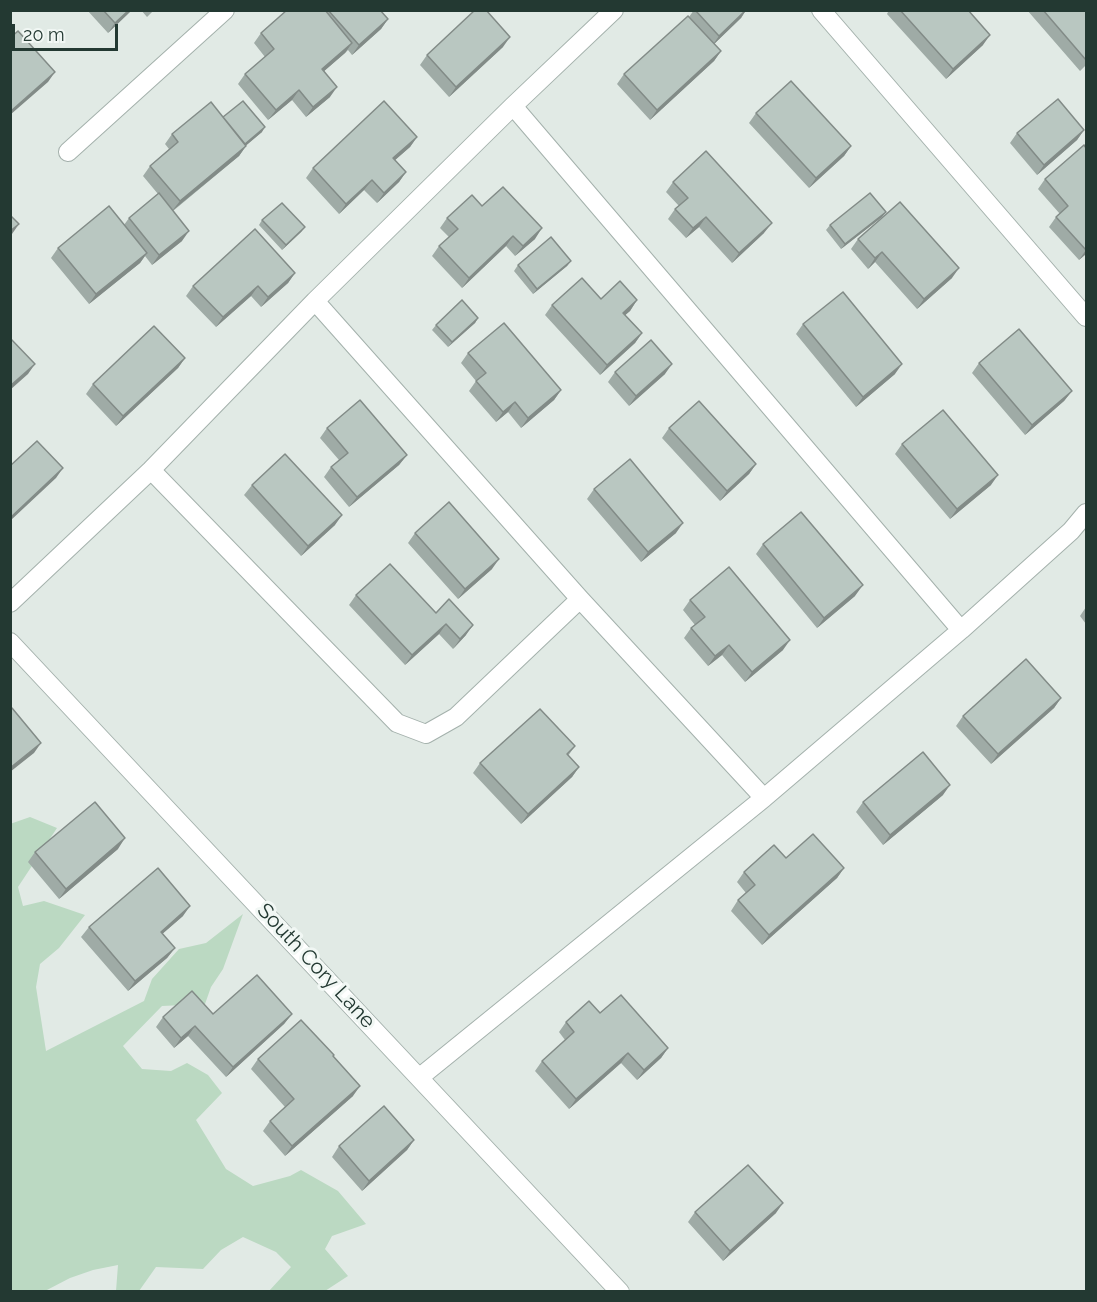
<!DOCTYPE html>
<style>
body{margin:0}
#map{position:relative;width:1097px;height:1302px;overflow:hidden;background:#e1eae5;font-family:Raleway,sans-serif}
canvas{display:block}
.frame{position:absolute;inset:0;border:12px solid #233932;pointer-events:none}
.scale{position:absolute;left:12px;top:24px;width:106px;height:27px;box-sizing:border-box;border:3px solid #233932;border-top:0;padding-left:8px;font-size:18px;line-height:21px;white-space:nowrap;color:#233932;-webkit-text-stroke:4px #f1f7f4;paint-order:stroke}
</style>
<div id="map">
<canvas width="1097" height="1302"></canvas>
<div class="frame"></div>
<div class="scale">20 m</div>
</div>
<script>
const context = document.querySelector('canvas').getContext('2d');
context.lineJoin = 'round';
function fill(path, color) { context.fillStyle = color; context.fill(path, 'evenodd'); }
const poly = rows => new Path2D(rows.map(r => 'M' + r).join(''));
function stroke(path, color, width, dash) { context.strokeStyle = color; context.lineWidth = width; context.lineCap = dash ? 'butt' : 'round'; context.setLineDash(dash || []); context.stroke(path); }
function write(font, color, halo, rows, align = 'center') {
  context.font = font + ' Raleway,sans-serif'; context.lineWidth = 6; context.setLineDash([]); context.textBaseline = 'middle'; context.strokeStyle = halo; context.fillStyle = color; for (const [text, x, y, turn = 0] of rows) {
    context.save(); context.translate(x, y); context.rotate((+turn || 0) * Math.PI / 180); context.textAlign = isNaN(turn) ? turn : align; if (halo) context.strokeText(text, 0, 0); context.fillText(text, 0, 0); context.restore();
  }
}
fill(poly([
 [30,817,57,828,18,887,23,906,44,901,85,915,59,948,40,964,36,987,46,1051,144,1001,152,979,179,949,206,943,243,914,223,969,211,987,205,1004,162,1006,123,1046,142,1069,171,1071,187,1063,208,1075,222,1093,196,1120,226,1169,253,1186,290,1176,301,1170,338,1191,366,1224,332,1236,325,1249,348,1276,325,1291,269,1291,291,1267,276,1252,243,1237,221,1250,203,1269,156,1267,139,1291,116,1291,118,1265,93,1270,70,1278,45,1291,11,1292,10,824]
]), '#bbd9c2');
const minor = poly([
 [821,10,1086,317],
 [513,106,961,630],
 [68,152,225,10],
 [315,301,580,599,764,798],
 [151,470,397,723,426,734,456,717,580,599],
 [10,603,151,470,315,301,513,106,614,10],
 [10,642,620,1292],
 [420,1077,764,798,961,630,1071,531,1086,513]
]);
stroke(minor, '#a4b1ac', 20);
stroke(minor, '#fff', 18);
fill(poly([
 [87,10,132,10,108,33],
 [141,10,154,10,147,17],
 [287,10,380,10,388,19,381,29,352,55,348,50,345,53,324,71,330,97,306,117,292,100,268,120,238,84,245,74,265,57,254,43,261,33],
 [694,10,746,10,741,18,714,44,721,51,714,61,650,120,617,84,624,74,689,17],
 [889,10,968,10,983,45,946,79,887,14],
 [1027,10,1086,10,1086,65,1080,71],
 [503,47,449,97,420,65,427,55],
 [756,113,851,146,844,156,809,188,749,123],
 [223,118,262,132,246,145,246,146,239,156,173,211,182,241,152,265,145,256,140,263,89,304,51,258,58,248,124,225,129,218,158,194,143,176,150,166,169,149,165,144,172,134],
 [1084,130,1077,140,1037,175,1010,143,1017,133],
 [417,137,410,147,395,160,406,172,399,182,377,203,364,190,339,214,306,178,313,168],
 [1086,148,1086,254,1079,260,1049,227,1056,217,1060,214,1038,189,1045,179],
 [673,182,764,233,732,263,699,227,686,238,668,219,675,209,679,206,666,192],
 [482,206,535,239,515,256,506,246,462,288,432,256,439,246,449,237,440,228,447,218],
 [886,212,882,217,841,249,826,230,830,225],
 [262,220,305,227,301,232,282,250,259,225],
 [858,239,952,278,917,309,875,262,868,269,851,249],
 [571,261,567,266,533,294,514,271,518,265],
 [295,273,288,283,261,307,251,296,216,327,186,296,193,286],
 [601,299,637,300,630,311,625,315,642,333,635,343,600,375,545,315,552,305],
 [478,318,475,323,448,347,432,330,436,325],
 [803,324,895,374,856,407,796,334],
 [468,353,561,390,554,400,521,428,508,412,496,422,469,391,476,381,461,363],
 [185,358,178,368,116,426,86,394,93,384],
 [979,363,1072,391,1064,401,1025,435,972,373],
 [615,372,665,374,629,406,608,382],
 [327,428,407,455,399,465,349,507,324,477,331,467,339,460,320,438],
 [669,428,756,464,749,474,720,501,662,438],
 [902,444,991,485,950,519,895,454],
 [252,485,335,525,301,556,244,495],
 [594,489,676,533,641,562,587,499],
 [415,533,492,569,458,599,408,543],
 [763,544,855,596,817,628,756,554],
 [356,595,436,613,466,635,453,649,439,634,405,665,349,605],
 [690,600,783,650,745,682,722,655,708,666,684,638,691,628,695,625,683,610],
 [1086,607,1086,624,1080,616],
 [1061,698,1054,708,991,764,956,726,963,716],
 [575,746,568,756,579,767,572,777,521,824,473,773,480,763],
 [943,795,883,845,856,812,863,802],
 [118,849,59,899,28,862,35,852],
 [786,858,844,868,837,878,762,945,731,911,738,900,746,893,737,882,744,872],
 [183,916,162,934,175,948,167,958,128,991,81,937,89,927],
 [600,1013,668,1048,661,1058,637,1080,621,1063,569,1109,535,1071,542,1061,565,1040,559,1032,566,1022],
 [213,1014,292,1014,284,1024,226,1077,188,1036,174,1048,156,1027,163,1017],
 [258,1059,353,1096,285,1156,263,1131,270,1121,285,1107,251,1069],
 [414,1140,407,1150,362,1191,332,1157,339,1146],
 [695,1212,776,1213,723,1261,688,1222]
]), '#9faba6');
fill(poly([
 [129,10,132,10,108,33,115,23],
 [746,10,741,18,712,46,719,36],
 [388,19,381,29,352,55,359,45],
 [990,35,983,45,946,79,953,69],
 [510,37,503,47,449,97,456,87],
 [352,43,345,53,315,79,322,69],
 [721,51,714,61,650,120,657,110],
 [55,72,48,82,10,115,11,111],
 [337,87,330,97,306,117,313,107],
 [299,90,292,100,268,120,276,110],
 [265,127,262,132,242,149,245,144],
 [1084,130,1077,140,1037,175,1044,165],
 [417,137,410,147,386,168,393,158],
 [246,146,239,156,172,211,180,201],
 [851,146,844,156,809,188,816,178],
 [406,172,399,182,377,203,384,193],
 [372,180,364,190,339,214,346,204],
 [886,212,882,217,841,249,845,244],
 [706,217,699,227,686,238,693,228],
 [772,223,764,233,732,263,739,253],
 [19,224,12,234,10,235,10,231],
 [305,227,301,232,282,250,286,245],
 [542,228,535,239,515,256,523,246],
 [189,231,182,241,152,265,159,255],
 [513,236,506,246,462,288,469,278],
 [1086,250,1086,254,1079,260],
 [882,252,875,262,868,269,875,258],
 [147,253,140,263,89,304,96,294],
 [571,261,567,266,533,294,537,289],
 [959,268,952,278,917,309,924,299],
 [295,273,288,283,261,307,268,297],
 [258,286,251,296,216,327,223,317],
 [637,300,630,311,616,323,623,313],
 [478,318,475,323,448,347,452,342],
 [642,333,635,343,600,375,607,365],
 [185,358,178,368,116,426,123,416],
 [35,364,28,374,10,390,10,386],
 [672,364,665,374,629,406,636,396],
 [902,364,895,374,856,407,863,397],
 [561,390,554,400,521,428,528,418],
 [1072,391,1064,401,1025,435,1032,425],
 [515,402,508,412,496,422,503,412],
 [407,455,399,465,349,507,357,497],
 [756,464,749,474,720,501,727,491],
 [63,468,56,478,10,521,10,518],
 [998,475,991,485,950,519,957,509],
 [342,515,335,525,301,556,308,546],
 [683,523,676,533,641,562,648,552],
 [499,559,492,569,458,599,465,589],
 [863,585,855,596,817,628,824,618],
 [446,624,439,634,405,665,412,655],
 [473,625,466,635,453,649,460,639],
 [790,640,783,650,745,682,752,672],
 [729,645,722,655,708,666,715,656],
 [1061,698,1054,708,991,764,998,754],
 [41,743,34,753,10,772,10,768],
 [579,767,572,777,521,824,528,814],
 [950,785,943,795,883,845,890,835],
 [125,838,118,849,59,899,66,889],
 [844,868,837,878,762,945,769,935],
 [190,906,183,916,153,942,161,932],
 [175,948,167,958,128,991,135,981],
 [292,1014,284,1024,226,1077,233,1067],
 [195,1026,188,1036,174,1048,181,1038],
 [668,1048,661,1058,637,1080,644,1070],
 [628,1053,621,1063,569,1109,576,1099],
 [360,1086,353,1096,285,1156,292,1146],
 [414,1140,407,1150,362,1191,369,1181],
 [783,1203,776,1213,723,1261,730,1251]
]), '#828b87');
const building = poly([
 [103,10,129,10,115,23,103,10],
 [287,10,325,10,352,43,322,69,337,87,313,107,299,90,276,110,245,74,274,49,261,33,287,10],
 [328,10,380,10,388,19,359,45,328,10],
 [475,10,486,10,510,37,456,87,427,55,475,10],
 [695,10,746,10,719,36,695,10],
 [900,10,968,10,990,35,953,69,900,10],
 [1043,10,1086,10,1086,60,1043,10],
 [688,16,721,51,657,110,624,74,688,16],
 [18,31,55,72,11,111,10,38,18,31],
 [791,81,851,146,816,178,756,113,791,81],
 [1058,99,1084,130,1044,165,1017,133,1058,99],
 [243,101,265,127,245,144,223,117,243,101],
 [384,101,417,137,393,158,406,172,384,193,372,180,346,204,313,168,384,101],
 [211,102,246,146,180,201,150,166,178,142,172,134,211,102],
 [1084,145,1086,148,1086,250,1056,217,1068,206,1045,179,1084,145],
 [706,151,772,223,739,253,706,217,693,228,675,209,688,198,673,182,706,151],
 [503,187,542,228,523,246,513,236,469,278,439,246,458,229,447,218,472,195,482,206,503,187],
 [159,193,189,231,159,255,129,218,159,193],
 [870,193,886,212,845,244,830,225,870,193],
 [900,202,959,268,924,299,882,252,875,258,858,239,900,202],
 [282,203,305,227,286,245,262,220,282,203],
 [109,206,147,253,96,294,58,248,109,206],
 [10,215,19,224,10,231,10,215],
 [255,229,295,273,268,297,258,286,223,317,193,286,255,229],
 [551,237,571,261,537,289,518,265,551,237],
 [582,278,601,299,620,281,637,300,623,313,642,333,607,365,552,305,582,278],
 [843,292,902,364,863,397,803,324,843,292],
 [462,300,478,318,452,342,436,325,462,300],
 [504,323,561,390,528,418,515,402,503,412,476,381,486,373,468,353,504,323],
 [154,326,185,358,123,416,93,384,154,326],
 [1019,329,1072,391,1032,425,979,363,1019,329],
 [10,338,35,364,10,386,10,338],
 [651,340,672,364,636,396,615,372,651,340],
 [360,400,407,455,357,497,331,467,348,453,327,428,360,400],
 [699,401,756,464,727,491,669,428,699,401],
 [943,410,998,475,957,509,902,444,943,410],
 [37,441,63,468,10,518,10,466,37,441],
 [285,454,342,515,308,546,252,485,285,454],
 [630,459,683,523,648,552,594,489,630,459],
 [449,502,499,559,465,589,415,533,449,502],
 [801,512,863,585,824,618,763,544,801,512],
 [390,564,436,613,449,599,473,625,460,639,446,624,412,655,356,595,390,564],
 [729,567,790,640,752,672,729,645,715,656,691,628,705,617,690,600,729,567],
 [1026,659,1061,698,998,754,963,716,1026,659],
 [12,708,41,743,10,768,10,709,12,708],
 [540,709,575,746,567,754,579,767,528,814,480,763,540,709],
 [923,752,950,785,890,835,863,802,923,752],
 [95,802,125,838,66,889,35,852,95,802],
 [813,834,844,868,769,935,738,900,755,885,744,872,774,845,786,858,813,834],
 [158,868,190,906,161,932,175,948,135,981,89,927,158,868],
 [257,975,292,1014,233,1067,195,1026,181,1038,163,1017,192,991,213,1014,257,975],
 [621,995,668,1048,644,1070,628,1053,576,1099,542,1061,574,1032,566,1022,589,1001,600,1013,621,995],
 [301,1020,334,1055,333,1056,360,1086,292,1146,270,1121,294,1099,258,1059,301,1020],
 [384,1106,414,1140,369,1181,339,1146,384,1106],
 [748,1165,783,1203,730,1251,695,1212,748,1165]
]);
fill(building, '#b9c7c1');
stroke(building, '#828b87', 1.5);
write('21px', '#233932', '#f1f7f4', [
 ["South Cory Lane",316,966,47]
]);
</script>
